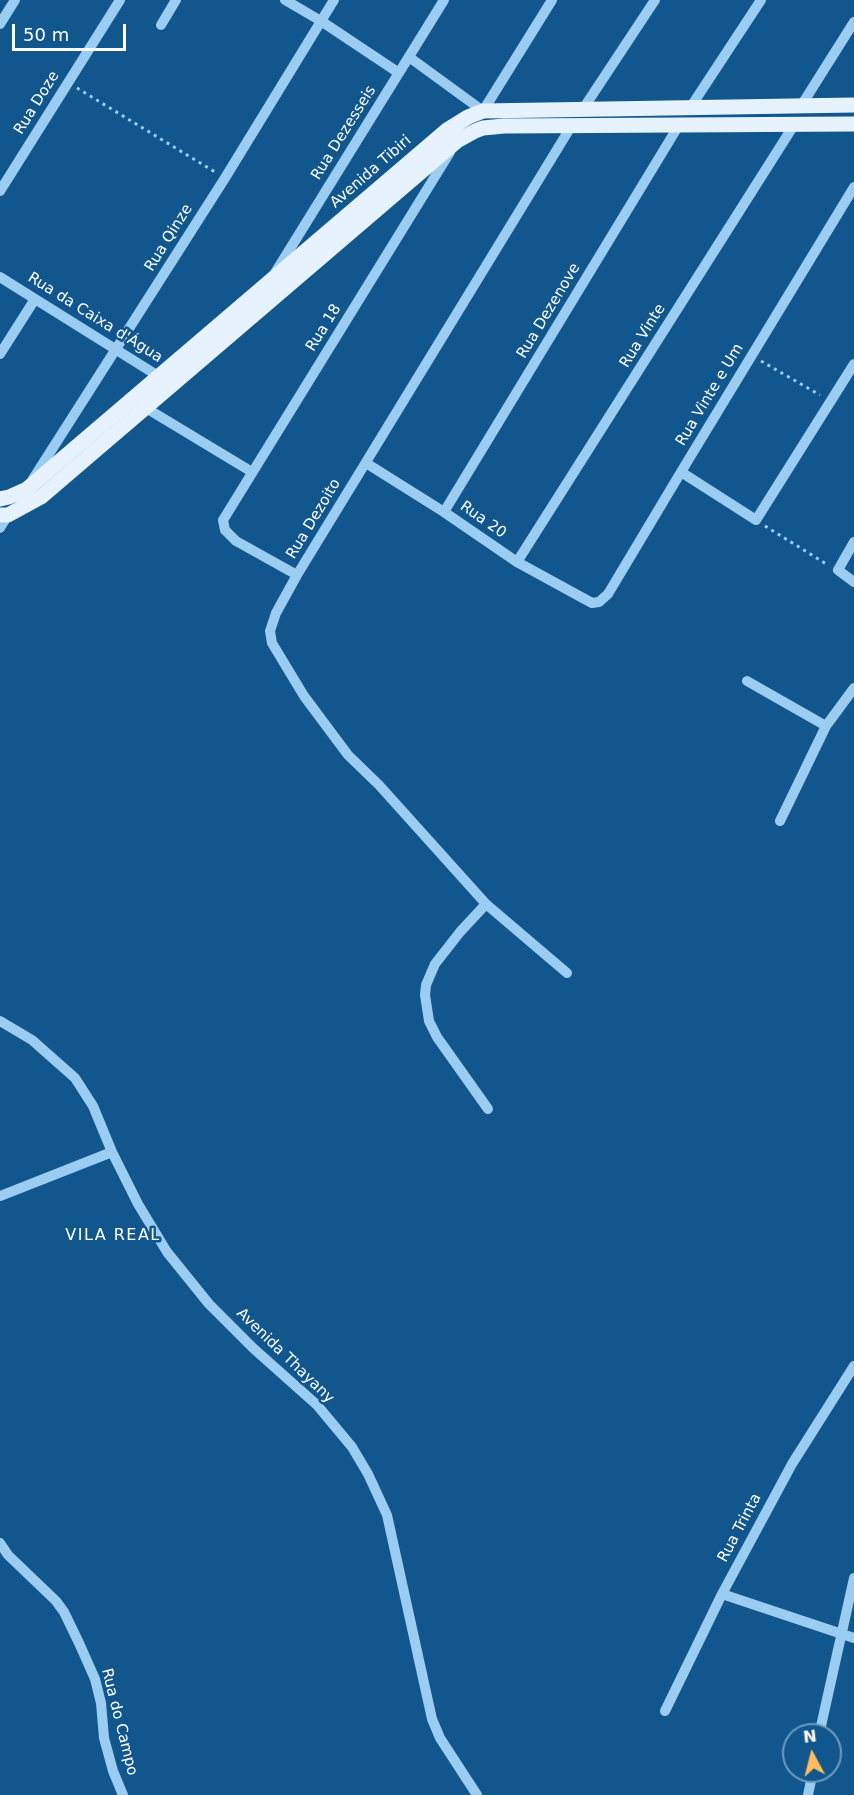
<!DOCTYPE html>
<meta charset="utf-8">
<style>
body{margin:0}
#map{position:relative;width:854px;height:1795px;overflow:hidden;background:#11578e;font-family:"DejaVu Sans",sans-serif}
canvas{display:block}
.north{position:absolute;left:782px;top:1723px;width:60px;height:60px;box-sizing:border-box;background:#11578e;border:2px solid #709abb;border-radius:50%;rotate:353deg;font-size:16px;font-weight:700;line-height:24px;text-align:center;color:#fff}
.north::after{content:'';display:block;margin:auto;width:21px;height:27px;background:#ffbc5c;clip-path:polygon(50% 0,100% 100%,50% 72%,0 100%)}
.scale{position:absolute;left:12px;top:24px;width:114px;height:27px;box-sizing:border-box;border:3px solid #fff;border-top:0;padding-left:8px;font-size:18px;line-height:21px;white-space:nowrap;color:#fff;-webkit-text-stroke:4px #11578e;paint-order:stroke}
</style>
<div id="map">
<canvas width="854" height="1795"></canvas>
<div class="north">N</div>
<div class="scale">50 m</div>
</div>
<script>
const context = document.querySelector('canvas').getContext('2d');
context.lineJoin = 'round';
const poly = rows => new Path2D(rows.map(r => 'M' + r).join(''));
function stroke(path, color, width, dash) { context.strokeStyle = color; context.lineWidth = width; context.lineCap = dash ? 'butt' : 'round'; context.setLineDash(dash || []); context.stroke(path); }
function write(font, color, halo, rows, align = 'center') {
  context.font = font + ' "DejaVu Sans",sans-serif'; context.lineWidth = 5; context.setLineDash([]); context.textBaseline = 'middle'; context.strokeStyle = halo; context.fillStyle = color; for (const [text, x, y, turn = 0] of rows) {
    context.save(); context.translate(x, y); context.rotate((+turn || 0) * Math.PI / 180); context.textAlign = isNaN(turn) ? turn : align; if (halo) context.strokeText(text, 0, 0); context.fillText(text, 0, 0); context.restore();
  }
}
stroke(poly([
 [77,88,215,172],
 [761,361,820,395],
 [765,526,828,565]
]), '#9bcdf2', 3, [3, 4.5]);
stroke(poly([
 [285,0,321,21,399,73],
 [0,24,15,0],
 [161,25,176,0],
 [409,57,483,111,552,0],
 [801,106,854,22],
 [690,108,761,0],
 [583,109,655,0],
 [0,191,120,0],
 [275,273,444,0],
 [0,277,163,379],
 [0,354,35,299],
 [146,408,252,472],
 [366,463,444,512,517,562,592,603,599,602,608,594,681,472,854,187],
 [681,472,756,520,854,364],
 [33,479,225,178,334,0],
 [444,512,679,125],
 [0,528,8,515],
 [854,542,838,570,854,582],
 [517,562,794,125],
 [297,575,236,541,225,530,223,520,450,152],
 [747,681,826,726],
 [780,821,826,726,854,688],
 [486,904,460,932,435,964,426,985,425,995,429,1021,437,1037,488,1109],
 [567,973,486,904,379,785,348,755,304,696,272,643,270,631,276,613,297,575,572,125],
 [0,1021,32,1040,75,1078,93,1106,112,1152,138,1204,167,1252,209,1304,253,1348,317,1405,352,1447,368,1474,387,1515,432,1719,440,1738,477,1795],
 [0,1196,112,1152],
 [0,1543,8,1555,56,1601,64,1612,79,1643,95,1679,101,1703,104,1738,113,1771,123,1795],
 [722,1594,854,1638],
 [665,1711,722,1594,792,1464,854,1366],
 [819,1735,854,1578],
 [808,1795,813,1771]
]), '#9bcdf2', 10);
stroke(poly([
 [0,499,9,497,27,489,447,130,468,117,483,111,854,105],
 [0,515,8,515,41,497,457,141,475,131,483,128,504,126,854,124]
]), '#e6f3ff', 15);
write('15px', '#fff', '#11578e', [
 ["Rua Doze",37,103,-58],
 ["Rua Dezesseis",344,133,-58],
 ["Avenida Tibiri",371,172,-41],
 ["Rua Qinze",169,238,-58],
 ["Rua Dezenove",549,311,-59],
 ["Rua da Caixa d'Água",95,318,32],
 ["Rua 18",324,328,-58],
 ["Rua Vinte",643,336,-58],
 ["Rua Vinte e Um",710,395,-59],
 ["Rua Dezoito",314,519,-59],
 ["Rua 20",483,520,35],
 ["Avenida Thayany",285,1356,44],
 ["Rua Trinta",740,1528,-62],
 ["Rua do Campo",119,1722,76]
]);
context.letterSpacing = '1.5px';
write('16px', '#fff', '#11578e', [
 ["VILA REAL",113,1236]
]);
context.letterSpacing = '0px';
</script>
